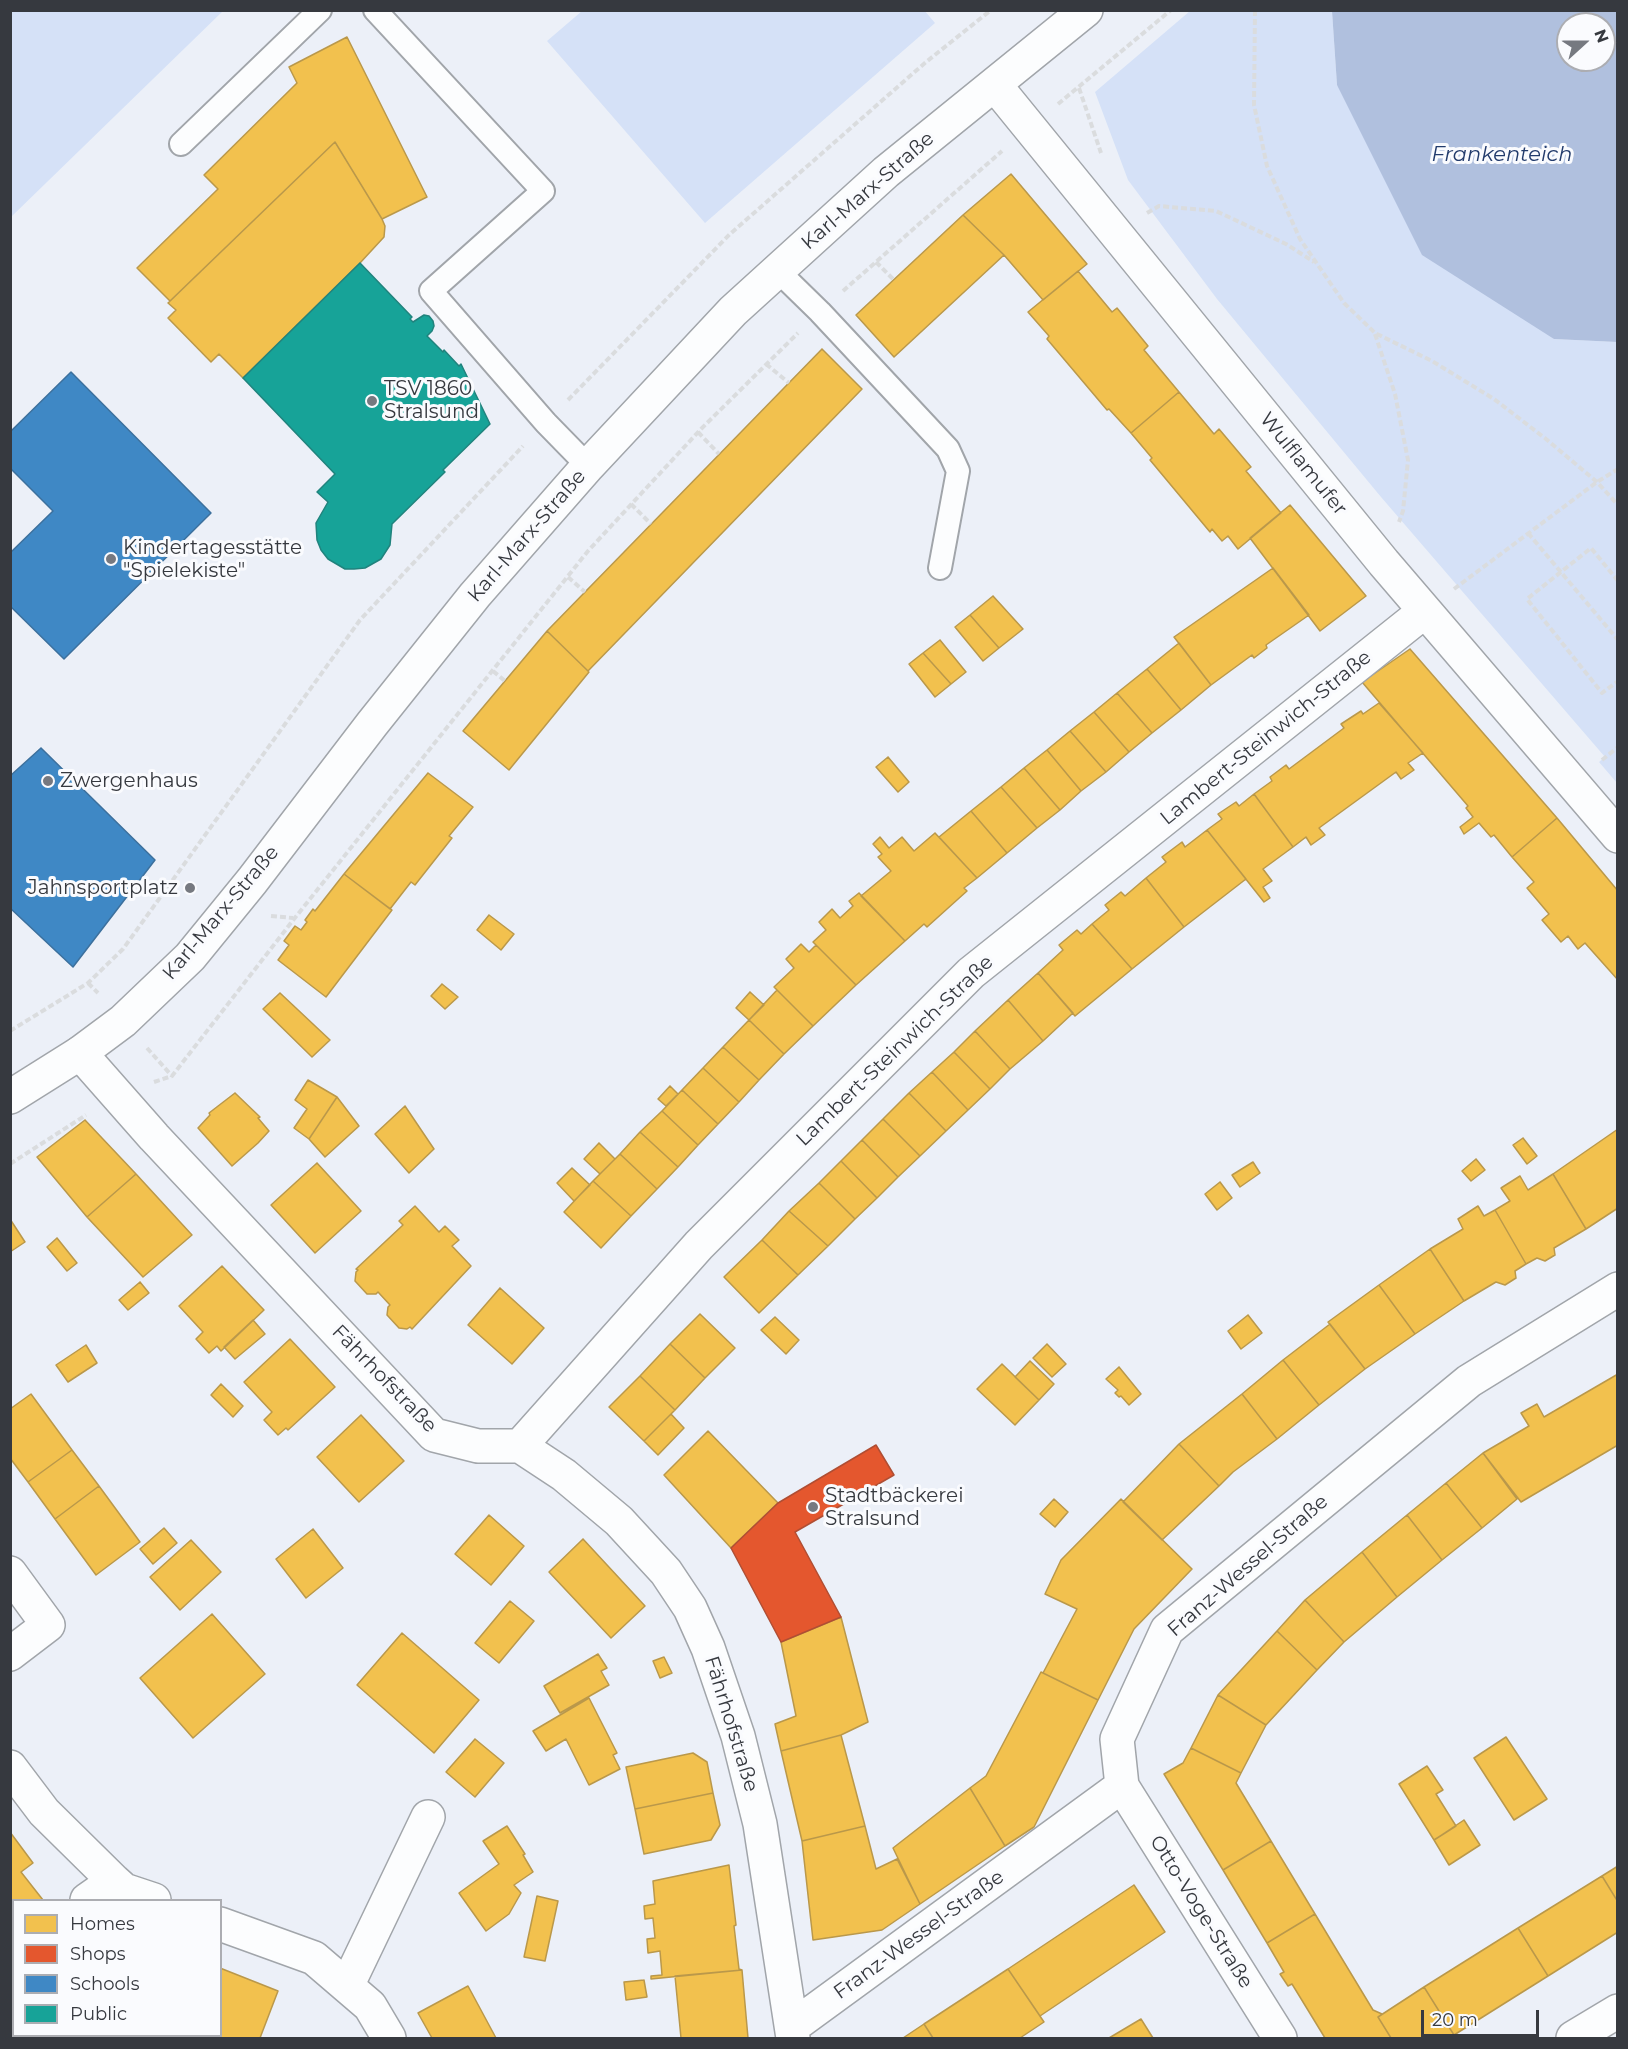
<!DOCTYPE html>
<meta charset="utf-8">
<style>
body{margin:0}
#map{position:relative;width:1628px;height:2049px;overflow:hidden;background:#ecf0f8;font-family:Montserrat,sans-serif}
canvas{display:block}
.frame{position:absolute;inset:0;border:12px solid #36393f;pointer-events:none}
.legend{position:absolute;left:12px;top:1899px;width:210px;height:138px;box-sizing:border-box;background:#fafbfe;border:2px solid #acadb2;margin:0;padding:8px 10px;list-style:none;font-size:18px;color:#36393f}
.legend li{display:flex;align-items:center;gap:12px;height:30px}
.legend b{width:30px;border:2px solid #acadb2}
.north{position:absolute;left:1556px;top:12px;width:60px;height:60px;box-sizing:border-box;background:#fafbfe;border:2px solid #acadb2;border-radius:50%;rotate:69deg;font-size:16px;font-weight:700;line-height:24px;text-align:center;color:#36393f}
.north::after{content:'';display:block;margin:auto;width:21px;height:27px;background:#767980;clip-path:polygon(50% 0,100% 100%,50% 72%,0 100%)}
.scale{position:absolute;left:1421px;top:2010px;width:118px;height:27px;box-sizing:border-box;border:3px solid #36393f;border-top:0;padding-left:8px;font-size:18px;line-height:21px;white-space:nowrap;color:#36393f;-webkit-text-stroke:4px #fafbfe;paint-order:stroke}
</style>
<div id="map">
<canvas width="1628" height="2049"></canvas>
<div class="frame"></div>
<ul class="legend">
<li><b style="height:16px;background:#f2c14e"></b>Homes</li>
<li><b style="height:16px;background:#e4572e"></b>Shops</li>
<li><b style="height:16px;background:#3f88c5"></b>Schools</li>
<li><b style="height:16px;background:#17a398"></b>Public</li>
</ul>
<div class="north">N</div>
<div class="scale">20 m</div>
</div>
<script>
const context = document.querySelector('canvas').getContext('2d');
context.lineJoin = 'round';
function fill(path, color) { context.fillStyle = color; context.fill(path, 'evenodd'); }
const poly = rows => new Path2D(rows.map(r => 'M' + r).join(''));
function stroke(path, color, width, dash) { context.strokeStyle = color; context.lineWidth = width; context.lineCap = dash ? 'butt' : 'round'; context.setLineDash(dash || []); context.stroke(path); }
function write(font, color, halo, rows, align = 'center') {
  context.font = font + ' Montserrat,sans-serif'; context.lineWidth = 6; context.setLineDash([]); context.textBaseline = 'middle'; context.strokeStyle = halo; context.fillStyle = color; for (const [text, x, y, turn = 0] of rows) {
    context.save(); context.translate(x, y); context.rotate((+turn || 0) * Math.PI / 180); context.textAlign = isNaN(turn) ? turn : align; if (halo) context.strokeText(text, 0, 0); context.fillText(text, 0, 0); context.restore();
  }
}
fill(poly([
 [11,10,223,10,223,11,11,217],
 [582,11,924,10,935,23,705,223,547,41],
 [1190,11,1332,11,1337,85,1554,339,1617,342,1617,783,1599,762,1605,757,1381,497,1217,299,1128,180,1095,92]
]), '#d5e1f7');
fill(poly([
 [1332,11,1617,11,1617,342,1554,339,1422,255,1337,85],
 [1568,24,1604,24,1604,60,1568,60]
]), '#b0c0de');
const homes = poly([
 [347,37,427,197,382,219,335,142,170,301,137,268,218,189,204,175,297,83,289,67,347,37],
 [335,142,382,219,385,226,384,237,360,263,243,378,219,354,211,362,168,318,176,310,168,303,335,142],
 [1011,174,1087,264,1043,300,1004,255,963,215,1011,174],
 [963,215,1004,255,894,357,856,315,963,215],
 [1078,271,1112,312,1117,308,1148,346,1144,350,1179,392,1131,433,1109,409,1107,410,1047,339,1049,336,1028,312,1078,271],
 [822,349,862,389,588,671,547,631,822,349],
 [1179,392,1214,434,1219,429,1251,467,1246,471,1281,513,1238,549,1228,536,1222,541,1212,529,1210,532,1150,460,1152,458,1131,433,1179,392],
 [1290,505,1366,596,1320,631,1250,538,1290,505],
 [1273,568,1309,615,1266,645,1267,648,1254,658,1252,655,1211,685,1174,637,1273,568],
 [993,596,1023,629,999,648,970,615,993,596],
 [970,615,999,648,983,661,955,627,970,615],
 [547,631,589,672,509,770,463,731,547,631],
 [940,640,966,672,951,684,923,653,940,640],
 [1179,643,1211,685,1181,710,1147,669,1179,643],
 [1410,649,1557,818,1512,857,1494,835,1491,837,1479,823,1464,834,1460,827,1473,817,1466,808,1468,806,1362,682,1410,649],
 [923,653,951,684,935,697,909,664,923,653],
 [1147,669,1181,710,1152,733,1117,693,1147,669],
 [1117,693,1152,733,1129,752,1094,712,1117,693],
 [1379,703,1423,753,1408,763,1414,770,1401,779,1396,772,1319,828,1325,835,1311,845,1306,837,1293,847,1254,794,1272,781,1270,777,1286,765,1289,769,1344,728,1341,724,1361,711,1363,714,1379,703],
 [1094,712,1129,752,1106,772,1070,731,1094,712],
 [1070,731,1106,772,1081,791,1047,750,1070,731],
 [1047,750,1081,791,1060,810,1024,768,1047,750],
 [888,757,909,782,898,792,876,767,888,757],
 [1024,768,1060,810,1037,828,1001,787,1024,768],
 [428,773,473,807,449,836,452,838,415,885,411,882,390,909,344,874,428,773],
 [1001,787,1037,828,1007,853,971,811,1001,787],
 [1254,794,1293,847,1263,869,1272,881,1263,887,1270,898,1264,902,1207,830,1222,819,1218,814,1236,802,1239,806,1254,794],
 [971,811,1007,853,977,878,939,837,971,811],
 [1557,818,1618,891,1618,980,1585,943,1578,949,1568,936,1561,942,1542,920,1549,914,1527,888,1534,882,1512,857,1557,818],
 [1207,830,1246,879,1184,927,1146,878,1166,862,1162,857,1182,842,1185,847,1207,830],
 [935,833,977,878,964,888,967,891,927,927,924,924,905,941,861,896,891,871,878,857,882,854,873,844,880,837,889,848,902,837,914,851,935,833],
 [344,874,392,910,326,997,278,960,289,945,284,941,295,926,301,930,307,922,305,920,313,909,315,911,344,874],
 [1146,878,1184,927,1132,969,1092,924,1109,910,1105,905,1121,892,1125,896,1146,878],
 [859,893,905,941,856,985,813,942,826,930,819,922,832,909,840,918,853,906,849,901,859,893],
 [489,915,514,934,501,950,477,930,489,915],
 [1092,924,1132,969,1075,1016,1038,973,1063,950,1059,945,1077,930,1081,934,1092,924],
 [801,944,809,952,816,945,856,985,813,1026,774,987,794,968,786,959,801,944],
 [1038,973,1073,1013,1043,1041,1008,1000,1038,973],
 [442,984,458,997,445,1009,431,996,442,984],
 [777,990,813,1026,784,1054,749,1020,777,990],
 [750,992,764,1005,749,1020,736,1008,750,992],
 [280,993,330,1040,312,1057,263,1009,280,993],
 [1008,1000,1043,1041,1010,1069,975,1031,1008,1000],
 [749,1020,784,1054,759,1080,723,1047,749,1020],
 [975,1031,1010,1069,990,1089,954,1052,975,1031],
 [723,1047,759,1080,739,1102,703,1068,723,1047],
 [954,1052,990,1089,968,1110,932,1072,954,1052],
 [703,1068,739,1102,718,1124,682,1090,703,1068],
 [932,1072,968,1110,946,1131,909,1093,932,1072],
 [308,1080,337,1097,309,1139,294,1128,307,1109,295,1100,308,1080],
 [670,1086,678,1094,666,1106,658,1099,670,1086],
 [682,1090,718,1124,698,1145,662,1111,682,1090],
 [235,1093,260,1117,258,1118,269,1131,258,1143,232,1166,198,1128,210,1115,209,1113,235,1093],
 [909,1093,946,1131,920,1156,883,1119,909,1093],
 [337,1097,359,1126,325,1157,309,1139,337,1097],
 [405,1106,434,1149,409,1173,375,1134,405,1106],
 [662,1111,698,1145,678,1167,640,1132,662,1111],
 [883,1119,920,1156,898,1177,862,1140,883,1119],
 [85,1120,136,1174,87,1217,37,1157,85,1120],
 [1618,1129,1618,1208,1586,1229,1553,1174,1618,1129],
 [640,1132,678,1167,657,1189,620,1154,640,1132],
 [1523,1138,1537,1156,1527,1164,1513,1145,1523,1138],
 [862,1140,898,1177,877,1198,841,1161,862,1140],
 [599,1143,615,1159,600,1174,584,1159,599,1143],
 [620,1154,657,1189,631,1216,593,1181,620,1154],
 [1476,1159,1485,1170,1471,1181,1462,1171,1476,1159],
 [841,1161,877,1198,855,1219,819,1183,841,1161],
 [1253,1162,1260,1173,1240,1187,1232,1175,1253,1162],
 [317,1163,361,1211,315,1253,271,1205,317,1163],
 [572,1168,590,1185,574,1201,557,1183,572,1168],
 [136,1174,192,1235,143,1277,87,1217,136,1174],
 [1553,1174,1586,1229,1554,1248,1555,1255,1545,1261,1537,1258,1526,1264,1495,1210,1510,1201,1501,1188,1520,1176,1528,1190,1553,1174],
 [593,1181,631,1216,601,1248,564,1212,593,1181],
 [1220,1182,1232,1198,1217,1210,1205,1194,1220,1182],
 [819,1183,855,1219,828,1246,789,1211,819,1183],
 [415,1206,439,1232,445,1226,459,1240,452,1246,471,1266,412,1329,410,1327,407,1329,399,1328,387,1315,388,1307,390,1305,378,1292,376,1294,367,1294,355,1281,356,1272,358,1270,356,1269,403,1225,399,1221,415,1206],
 [1478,1206,1484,1216,1495,1210,1526,1264,1515,1271,1516,1278,1505,1285,1496,1282,1464,1301,1430,1249,1463,1229,1458,1219,1478,1206],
 [789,1211,828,1246,798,1275,762,1240,789,1211],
 [10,1219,25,1242,10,1252,10,1219],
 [57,1238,77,1263,67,1271,47,1247,57,1238],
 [762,1240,798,1275,759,1313,724,1277,762,1240],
 [1430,1249,1464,1301,1415,1334,1379,1285,1430,1249],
 [222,1266,264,1310,221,1351,217,1346,209,1353,196,1339,203,1332,179,1306,222,1266],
 [140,1282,149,1293,128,1310,119,1300,140,1282],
 [1379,1285,1415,1334,1365,1369,1328,1322,1379,1285],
 [500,1288,544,1328,512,1364,468,1325,500,1288],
 [700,1314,735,1348,705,1378,670,1344,700,1314],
 [1248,1315,1262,1333,1241,1349,1228,1331,1248,1315],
 [775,1317,799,1340,786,1354,761,1330,775,1317],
 [253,1320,265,1334,235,1359,224,1347,253,1320],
 [1330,1324,1365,1369,1319,1405,1283,1360,1330,1324],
 [290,1339,335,1387,288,1430,286,1428,278,1435,264,1420,272,1412,244,1382,290,1339],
 [670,1344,705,1378,675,1410,640,1376,670,1344],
 [1047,1344,1066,1364,1052,1377,1033,1358,1047,1344],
 [86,1345,97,1363,68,1382,56,1365,86,1345],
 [1283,1360,1319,1405,1277,1439,1242,1394,1283,1360],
 [1030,1361,1054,1384,1039,1400,1015,1377,1030,1361],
 [1002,1364,1039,1400,1015,1425,977,1389,1002,1364],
 [1119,1367,1141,1394,1129,1405,1121,1396,1119,1397,1115,1393,1118,1390,1106,1379,1119,1367],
 [1618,1374,1618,1445,1521,1502,1483,1453,1529,1426,1521,1413,1537,1404,1544,1417,1618,1374],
 [640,1376,675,1410,644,1441,609,1407,640,1376],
 [221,1384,243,1406,233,1417,211,1395,221,1384],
 [31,1394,72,1450,28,1482,10,1458,10,1409,31,1394],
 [1242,1394,1277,1439,1233,1472,1219,1486,1179,1444,1242,1394],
 [671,1414,684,1428,658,1455,644,1441,671,1414],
 [361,1415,404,1461,359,1502,317,1457,361,1415],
 [708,1431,778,1503,731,1548,664,1475,708,1431],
 [1179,1444,1219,1486,1162,1540,1123,1502,1179,1444],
 [72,1450,99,1486,55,1519,28,1482,72,1450],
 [1483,1453,1517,1499,1482,1528,1446,1483,1483,1453],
 [1446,1483,1482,1528,1442,1560,1407,1515,1446,1483],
 [99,1486,140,1542,96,1575,55,1519,99,1486],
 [1054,1499,1068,1512,1055,1527,1040,1514,1054,1499],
 [1121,1499,1192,1569,1134,1629,1098,1700,1043,1673,1077,1609,1045,1594,1061,1560,1121,1499],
 [489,1515,524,1546,491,1585,455,1554,489,1515],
 [1407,1515,1442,1560,1397,1597,1362,1552,1407,1515],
 [164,1528,177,1543,153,1564,140,1549,164,1528],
 [313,1529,343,1568,306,1598,276,1559,313,1529],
 [583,1539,645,1606,611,1638,549,1572,583,1539],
 [191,1540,221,1572,180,1610,150,1577,191,1540],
 [1362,1552,1397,1597,1344,1642,1305,1600,1362,1552],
 [1305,1600,1344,1642,1317,1670,1277,1631,1305,1600],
 [510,1601,534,1621,499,1663,475,1643,510,1601],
 [212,1614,265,1674,193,1738,140,1678,212,1614],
 [841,1617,868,1722,841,1735,781,1751,775,1724,796,1716,781,1642,841,1617],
 [1277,1631,1317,1670,1266,1725,1218,1695,1277,1631],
 [402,1633,479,1700,434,1753,357,1685,402,1633],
 [598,1654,607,1668,601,1671,609,1685,560,1713,544,1686,598,1654],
 [664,1657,672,1673,660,1678,653,1661,664,1657],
 [1041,1672,1098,1700,1034,1827,1005,1846,970,1788,986,1776,1041,1672],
 [1218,1695,1266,1725,1241,1773,1191,1748,1218,1695],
 [589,1698,617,1753,613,1755,620,1769,589,1785,566,1739,546,1751,533,1731,589,1698],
 [841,1735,865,1826,802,1841,781,1751,841,1735],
 [1506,1737,1547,1799,1514,1820,1474,1758,1506,1737],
 [475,1739,504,1763,475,1797,446,1772,475,1739],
 [1191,1748,1241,1773,1236,1783,1271,1841,1223,1870,1164,1774,1183,1763,1191,1748],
 [693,1753,707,1762,713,1793,635,1809,626,1767,693,1753],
 [1427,1766,1443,1790,1436,1794,1456,1826,1434,1840,1399,1784,1427,1766],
 [970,1788,1005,1846,920,1904,893,1848,970,1788],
 [713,1793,720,1825,711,1840,644,1854,635,1809,713,1793],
 [1464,1820,1480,1845,1449,1865,1434,1840,1464,1820],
 [507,1826,525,1854,523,1855,533,1872,514,1885,521,1893,509,1914,486,1931,459,1893,499,1864,483,1841,507,1826],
 [865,1826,876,1869,897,1859,920,1904,882,1930,813,1940,802,1841,865,1826],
 [10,1832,33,1863,21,1872,43,1900,14,1900,14,1934,10,1936,10,1832],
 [1271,1841,1315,1914,1267,1943,1223,1870,1271,1841],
 [729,1865,736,1925,734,1926,739,1969,742,1970,651,1979,651,1976,662,1975,660,1951,648,1953,647,1939,655,1938,653,1918,645,1919,644,1906,655,1904,653,1881,729,1865],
 [1618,1866,1618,1902,1602,1876,1618,1866],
 [1602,1876,1618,1902,1618,1932,1548,1976,1518,1928,1602,1876],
 [1134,1885,1165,1932,1040,2016,1008,1969,1134,1885],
 [537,1896,558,1901,545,1961,524,1957,537,1896],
 [1315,1914,1373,2010,1382,2014,1378,2017,1391,2038,1325,2038,1292,1984,1288,1986,1280,1974,1284,1972,1267,1943,1315,1914],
 [1518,1928,1548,1976,1454,2035,1424,1987,1518,1928],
 [220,1968,278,1991,260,2038,189,2038,190,2036,220,2036,220,1968],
 [1008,1969,1044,2022,1020,2038,933,2038,924,2024,1008,1969],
 [742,1970,748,2038,681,2038,675,1976,742,1970],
 [644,1980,647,1997,626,2000,624,1982,644,1980],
 [468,1986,496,2038,432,2038,418,2013,468,1986],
 [1424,1987,1454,2035,1449,2038,1391,2038,1378,2017,1424,1987],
 [1141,2019,1153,2038,1109,2038,1141,2019],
 [924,2024,933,2038,903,2038,924,2024],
 [132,2036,157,2036,156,2038,137,2038,132,2036]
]);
fill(homes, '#f2c14e');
stroke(homes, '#ba984a', 1.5);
const shops = poly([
 [876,1445,894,1475,795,1532,841,1617,781,1642,731,1548,778,1503,876,1445]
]);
fill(shops, '#e4572e');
stroke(shops, '#b04e33', 1.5);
const schools = poly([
 [71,372,211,513,64,659,10,606,10,553,53,511,10,468,10,432,71,372],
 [41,748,155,860,73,967,10,908,10,776,41,748]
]);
fill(schools, '#3f88c5');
stroke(schools, '#3c709d', 1.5);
const public = poly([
 [360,263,412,317,410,319,413,322,424,315,429,316,433,321,434,326,432,331,427,336,443,352,444,350,459,366,461,364,490,424,443,470,445,472,392,524,390,545,381,559,365,568,354,569,345,569,328,559,321,550,317,540,316,523,328,502,317,492,335,474,243,378,360,263]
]);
fill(public, '#17a398');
stroke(public, '#20837d', 1.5);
const lane = poly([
 [375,10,543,191,431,291,546,423,588,466],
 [181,144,320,10],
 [777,270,820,312,948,449,958,471,940,568]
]);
const street = poly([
 [995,85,1384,563,1618,836],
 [80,1053,154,1137,434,1435,478,1446,520,1446,564,1475,619,1521,666,1572,690,1608,708,1648,738,1736,760,1824,793,2038],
 [520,1446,699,1245,971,973,1425,611],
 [10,1573,48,1625,10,1654],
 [10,1767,44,1812,114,1881,124,1890,154,1900],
 [1122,1786,1280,2038],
 [87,1900,114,1881],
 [220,1924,314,1958,370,2006,389,2038],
 [347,1986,428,1817],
 [792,2027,1122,1786,1117,1739,1167,1630,1469,1381,1618,1289],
 [1573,2038,1618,2011]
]);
const secondary = poly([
 [10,1097,80,1053,123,1021,190,957,252,881,372,724,475,595,588,466,733,311,886,172,1086,10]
]);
stroke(lane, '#a1a5aa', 26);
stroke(street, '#a1a5aa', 36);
stroke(secondary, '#a1a5aa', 36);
stroke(poly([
 [1255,10,1254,105,1267,166,1300,239,1344,303,1375,333,1432,361,1494,399,1546,439,1597,482,1618,505],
 [1079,88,1101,153],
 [1058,104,1171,10],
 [1147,213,1159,206,1216,211,1286,244,1314,262],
 [876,262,894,280],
 [843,291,1002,151],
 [1375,334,1395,394,1408,460,1403,511,1399,522],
 [766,364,789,383],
 [568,400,730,234,926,62,991,10],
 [698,432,719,454],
 [631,504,651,524],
 [1528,533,1618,640],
 [568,577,585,592],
 [1618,581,1591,548,1527,599,1602,693,1618,681],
 [1454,589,1597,482,1618,469],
 [493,671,505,681],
 [1602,760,1618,747],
 [271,916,293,918],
 [88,983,98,993],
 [10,1031,88,983,123,949,360,620,523,446],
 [147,1048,172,1076],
 [154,1082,172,1076,294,919,588,551,701,429,798,333],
 [10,1164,86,1115]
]), '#dadcde', 4, [6, 3]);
stroke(lane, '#fcfdfe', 22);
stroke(street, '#fcfdfe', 33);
stroke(secondary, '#fcfdfe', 33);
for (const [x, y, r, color] of [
 [372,401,6,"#767980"],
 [111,559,6,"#767980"],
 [48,781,6,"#767980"],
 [190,888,6,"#767980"],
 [813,1507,6,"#767980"]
]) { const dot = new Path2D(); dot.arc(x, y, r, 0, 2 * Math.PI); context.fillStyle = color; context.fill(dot); stroke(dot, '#fafbfe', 2); }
write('20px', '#36393f', '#fafbfe', [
 ["Karl-Marx-Straße",868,191,-41],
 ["Wulflamufer",1303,464,51],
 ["Karl-Marx-Straße",527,536,-49],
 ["Lambert-Steinwich-Straße",1266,738,-39],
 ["Karl-Marx-Straße",221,913,-50],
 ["Lambert-Steinwich-Straße",895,1051,-44],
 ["Fährhofstraße",384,1379,46],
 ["Franz-Wessel-Straße",1248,1566,-41],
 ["Fährhofstraße",731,1724,73],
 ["Otto-Voge-Straße",1201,1912,58],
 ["Franz-Wessel-Straße",919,1935,-36]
]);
write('20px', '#36393f', '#fafbfe', [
 ["TSV 1860",384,389],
 ["Stralsund",384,412],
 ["Kindertagesstätte",123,548],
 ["\"Spielekiste\"",123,571],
 ["Zwergenhaus",60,781],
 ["Jahnsportplatz",178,888,"right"],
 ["Stadtbäckerei",825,1496],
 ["Stralsund",825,1519]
], 'left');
write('italic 21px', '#223b6c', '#fafbfe', [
 ["Frankenteich",1502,155]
]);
</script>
